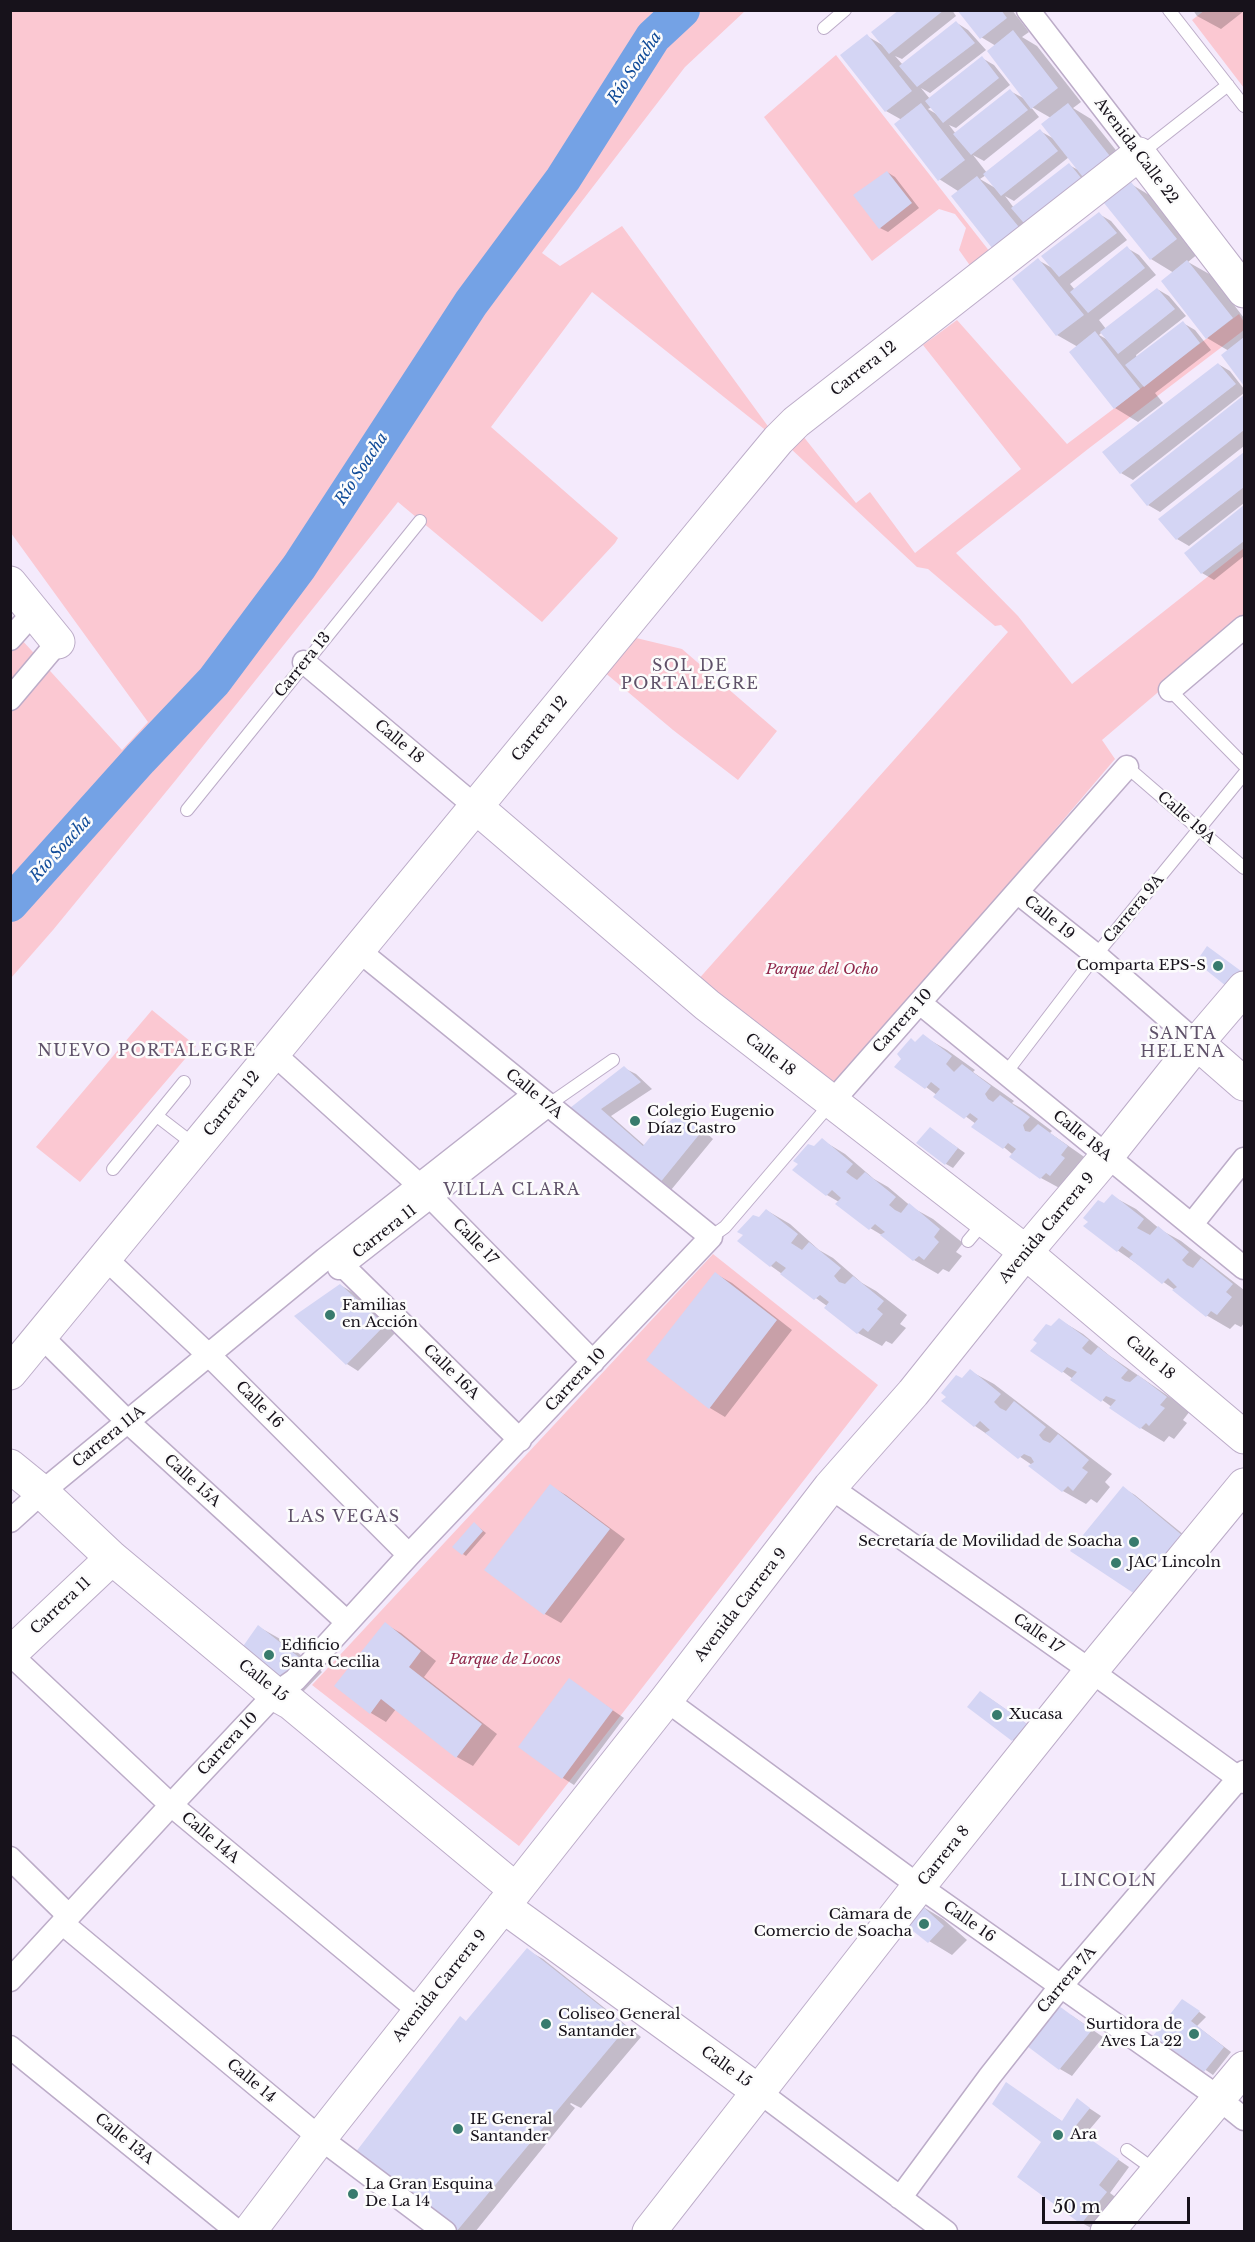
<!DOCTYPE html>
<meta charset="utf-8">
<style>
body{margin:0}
#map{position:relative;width:1255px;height:2242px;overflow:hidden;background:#f4eafc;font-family:"Libre Baskerville",serif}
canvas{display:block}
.frame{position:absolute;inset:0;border:12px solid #17121b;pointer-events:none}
.scale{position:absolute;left:1042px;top:2197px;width:148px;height:27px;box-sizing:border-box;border:3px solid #17121b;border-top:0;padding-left:8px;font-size:18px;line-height:21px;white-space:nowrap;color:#17121b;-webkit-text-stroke:4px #fcfcfc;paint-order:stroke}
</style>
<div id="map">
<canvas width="1255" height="2242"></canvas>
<div class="frame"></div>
<div class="scale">50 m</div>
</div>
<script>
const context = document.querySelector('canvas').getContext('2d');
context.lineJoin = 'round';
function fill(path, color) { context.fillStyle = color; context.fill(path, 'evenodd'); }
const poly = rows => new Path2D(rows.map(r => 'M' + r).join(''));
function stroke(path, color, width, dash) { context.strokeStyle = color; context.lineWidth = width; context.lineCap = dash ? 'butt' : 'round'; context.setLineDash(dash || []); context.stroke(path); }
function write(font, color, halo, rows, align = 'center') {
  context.font = font + ' "Libre Baskerville",serif'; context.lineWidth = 5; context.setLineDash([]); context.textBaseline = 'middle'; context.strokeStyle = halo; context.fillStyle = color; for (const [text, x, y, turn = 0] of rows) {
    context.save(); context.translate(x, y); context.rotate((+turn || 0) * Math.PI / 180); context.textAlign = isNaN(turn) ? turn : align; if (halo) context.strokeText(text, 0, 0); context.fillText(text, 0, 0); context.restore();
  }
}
fill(poly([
 [1205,10,1244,11,1244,88,1192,20],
 [11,11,745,11,685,67,542,253,560,266,622,226,778,440,592,292,491,427,618,538,615,543,542,622,398,502,175,781,53,930,11,978,11,628,122,750,148,722,11,533],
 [836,55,990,252,971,267,959,250,966,228,955,214,939,209,872,261,764,117],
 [1239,314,1244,322,1244,330,1088,449,956,553,1018,616,1072,684,1244,548,1244,619,1102,740,1115,759,832,1092,696,982,1008,632,1001,625,995,626,928,569,917,567,789,447,803,436,856,503,870,492,915,553,1021,469,923,345,957,320,1067,444],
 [632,637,682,649,777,731,738,780,673,730,603,671],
 [152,1010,196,1046,80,1182,36,1147],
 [713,1254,878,1385,519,1846,312,1685]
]), '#fbc8d2');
fill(poly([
 [902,10,952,10,956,16,902,59,895,56,903,65,957,23,968,30,986,50,930,93,921,88,930,99,982,58,994,65,1010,85,956,128,949,125,956,134,1010,91,1027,100,996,46,981,37,959,10,1012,10,1029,32,1022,37,1037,46,1081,102,1073,108,1091,119,1135,174,1045,246,939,179,902,120,886,111,867,36,884,46],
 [1030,106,1051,118,1056,140,1040,131,987,173,973,155,984,161,1039,117],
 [932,107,938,115,928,109],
 [1069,157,1080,171,1069,165,1014,208,1005,196,1014,201],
 [986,175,997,189,980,179],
 [1193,10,1244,10,1244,11,1221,29,1197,16],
 [887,172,895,177,919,208,888,232,880,228],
 [1131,184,1154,198,1199,253,1188,262,1211,275,1244,318,1244,383,1223,355,1229,351,1207,338,1174,273,1151,259],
 [1099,214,1111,221,1127,240,1070,284,1075,290,1127,248,1139,255,1156,275,1099,320,1106,329,1157,289,1169,296,1186,316,1136,355,1137,358,1183,323,1195,330,1211,350,1155,393,1163,403,1138,422,1115,408,1078,347,1057,335,1038,260,1054,269],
 [1102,332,1108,340,1099,335],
 [1218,364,1230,371,1244,389,1244,393,1133,480,1121,473],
 [1244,397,1244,446,1160,512,1148,505],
 [1244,454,1244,503,1189,546,1177,539,1160,519],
 [1244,508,1244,556,1214,580,1202,573,1186,553],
 [923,1036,947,1050,975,1070,973,1072,1014,1101,1012,1103,1024,1110,1052,1131,1050,1133,1090,1161,1065,1191,1041,1178,976,1124,926,1087,916,1043],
 [624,1068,636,1074,652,1089,611,1116,645,1146,664,1129,679,1113,691,1119,713,1139,671,1190,660,1183,569,1111],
 [931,1129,965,1153,953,1168,946,1164],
 [822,1140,845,1154,874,1179,888,1187,913,1208,933,1219,963,1243,956,1252,962,1256,949,1272,943,1269,938,1274,914,1260,885,1237,870,1228,839,1202,827,1195,814,1148],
 [1112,1196,1136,1209,1161,1230,1181,1241,1244,1290,1244,1323,1241,1327,1235,1324,1230,1329,1206,1315,1175,1290,1117,1250,1104,1205],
 [766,1210,790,1224,819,1250,833,1258,862,1283,876,1291,907,1315,900,1324,906,1328,892,1344,886,1341,882,1346,858,1333,827,1306,771,1266,759,1218],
 [716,1274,732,1283,792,1330,725,1417,710,1408],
 [340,1285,352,1292,396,1332,358,1371,347,1364],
 [1060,1320,1083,1334,1110,1356,1190,1411,1183,1420,1187,1423,1174,1439,1169,1436,1164,1442,1141,1428,1062,1371,1052,1327],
 [970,1371,994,1384,1112,1474,1105,1482,1110,1487,1097,1503,1091,1499,1086,1504,1063,1491,1032,1465,975,1426,962,1380],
 [550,1486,566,1495,625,1539,561,1623,545,1614,486,1569],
 [1123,1488,1135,1495,1200,1548,1142,1597],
 [477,1526,486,1533,466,1556,463,1554],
 [385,1624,401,1633,436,1661,424,1677,497,1734,473,1766,457,1757,396,1709,386,1722,371,1713],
 [259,1627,282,1640,322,1672,301,1694,278,1681],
 [569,1680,624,1718,574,1785,563,1778],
 [988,1697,1034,1729,1020,1744,1013,1740],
 [920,1905,943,1919,967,1940,952,1955,929,1941],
 [527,1950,543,1959,641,2037,581,2108,571,2103,570,2104,575,2108,475,2232,459,2232,354,2156],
 [1190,2005,1206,2017,1197,2026,1231,2052,1213,2075,1156,2036],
 [1071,2015,1103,2037,1072,2076,1060,2069],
 [1007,2084,1063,2122,1077,2100,1101,2116,1084,2136,1129,2167,1110,2193,1118,2199,1093,2229,1082,2223,1043,2141]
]), '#0003');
stroke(poly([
 [10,904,140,759,214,681,299,567,471,303,563,179,653,37,682,10]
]), '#74a2e5', 36);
fill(poly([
 [899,10,944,10,889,54,871,32],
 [957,10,1001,10,1007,18,980,39],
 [956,21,975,43,917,87,899,66],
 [1013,30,1058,88,1031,109,987,51],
 [867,34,912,91,885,112,840,55],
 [982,56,999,78,943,123,925,101],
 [1010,89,1028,110,971,155,953,134],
 [921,103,965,160,938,181,894,124],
 [1068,103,1113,160,1086,181,1041,124],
 [1040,129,1058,151,1001,196,983,174],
 [1069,163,1086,184,1029,229,1011,208],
 [887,171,912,203,879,229,853,195],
 [977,176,1023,232,996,253,951,196],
 [1131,182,1177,239,1150,260,1104,203],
 [1099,212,1117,233,1059,277,1041,256],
 [1127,246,1145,268,1088,313,1070,292],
 [1038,258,1084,315,1056,336,1012,279],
 [1187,260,1233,318,1206,339,1161,281],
 [1157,288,1175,309,1118,354,1100,332],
 [1183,321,1200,343,1144,387,1125,365],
 [1095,331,1140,389,1114,409,1069,352],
 [1244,337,1244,386,1221,355],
 [1218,363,1236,384,1120,474,1102,452],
 [1244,395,1244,430,1147,506,1130,485],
 [1244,452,1244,487,1176,540,1158,519],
 [1244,505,1244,541,1201,574,1184,553],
 [1207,946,1241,971,1226,986,1196,962],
 [923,1034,952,1056,946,1064,954,1072,962,1064,991,1086,985,1094,988,1099,993,1102,1000,1095,1030,1117,1023,1125,1025,1131,1030,1132,1038,1124,1068,1146,1061,1155,1065,1158,1050,1176,1046,1173,1040,1179,1009,1157,1016,1149,1008,1143,1003,1149,971,1127,978,1119,970,1113,964,1119,933,1097,940,1089,931,1082,925,1089,894,1067,901,1059,897,1054,911,1038,915,1042],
 [624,1066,641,1082,601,1109,643,1146,660,1125,664,1128,679,1111,702,1131,659,1184,566,1111],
 [930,1127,958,1148,945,1165,916,1143],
 [822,1138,853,1164,846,1172,851,1176,857,1180,865,1172,896,1197,889,1205,895,1210,901,1213,909,1203,940,1229,934,1237,939,1242,924,1260,919,1256,913,1261,880,1235,885,1232,875,1224,869,1230,835,1204,841,1198,832,1190,826,1196,792,1170,798,1164,793,1161,808,1144,814,1146],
 [1112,1194,1144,1219,1137,1228,1150,1235,1158,1226,1189,1252,1182,1260,1187,1265,1193,1268,1201,1258,1233,1284,1226,1292,1232,1297,1217,1315,1211,1311,1206,1317,1172,1290,1177,1287,1168,1278,1162,1284,1129,1258,1133,1254,1122,1246,1117,1252,1083,1226,1088,1222,1083,1218,1098,1200,1104,1203],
 [766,1209,798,1234,791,1243,802,1250,809,1242,841,1268,834,1276,839,1282,845,1284,853,1276,884,1301,877,1309,883,1314,868,1332,863,1328,857,1334,824,1308,829,1302,820,1295,814,1300,780,1274,786,1268,776,1261,770,1267,737,1241,743,1235,737,1232,753,1215,759,1217],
 [715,1272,777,1320,709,1409,646,1360],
 [340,1284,385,1325,346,1365,294,1316],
 [1059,1318,1089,1340,1082,1348,1086,1352,1091,1355,1098,1347,1128,1370,1121,1378,1125,1381,1130,1382,1138,1375,1167,1397,1160,1405,1165,1408,1149,1426,1146,1423,1140,1429,1109,1408,1116,1400,1106,1396,1101,1402,1070,1380,1077,1372,1067,1367,1062,1373,1030,1351,1037,1343,1033,1340,1046,1324,1051,1326],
 [970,1369,1001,1394,994,1402,1000,1408,1006,1411,1014,1401,1046,1427,1039,1435,1043,1440,1050,1443,1058,1434,1089,1460,1082,1468,1088,1472,1073,1491,1068,1486,1062,1492,1028,1466,1034,1462,1031,1457,1024,1454,1018,1459,985,1433,990,1430,980,1421,974,1427,941,1401,946,1397,941,1393,956,1375,962,1378],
 [550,1484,610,1529,544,1615,484,1570],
 [1123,1486,1189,1541,1141,1598,1070,1551],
 [474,1522,483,1531,462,1555,452,1547],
 [385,1622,421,1651,409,1667,482,1724,456,1758,381,1699,370,1714,334,1686],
 [258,1625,300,1658,277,1682,239,1652],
 [569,1678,613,1710,562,1779,518,1747],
 [980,1691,1027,1724,1012,1741,967,1707],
 [919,1903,944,1926,928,1943,903,1923],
 [527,1948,627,2027,456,2232,352,2157,460,2016,466,2021],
 [1182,1999,1200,2011,1191,2021,1224,2047,1204,2072,1153,2036],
 [1059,2006,1092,2030,1059,2070,1027,2046],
 [1006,2082,1062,2121,1077,2098,1090,2108,1074,2128,1119,2159,1099,2185,1107,2192,1081,2224,1017,2177,1041,2142,992,2104]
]), '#d4d5f4');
const lane = poly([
 [1169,10,1244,106],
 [824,28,845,10],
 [1140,154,1228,85],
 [1170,690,1244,765],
 [1127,767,1244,868],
 [187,810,420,521],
 [1005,1074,1096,955,1244,774],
 [548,1105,613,1060],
 [157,1116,196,1146],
 [113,1169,184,1082],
 [711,1237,725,1227,831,1103],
 [968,1241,984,1222],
 [1127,2150,1156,2171]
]);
const street = poly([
 [1028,10,1139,154],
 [10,639,33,613],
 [304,662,476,807],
 [1170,690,1244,627],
 [10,699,58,642],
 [1017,892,1096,955,1197,1043],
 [920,1003,1244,1268],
 [273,1053,418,1184,593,1362],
 [831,1103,1127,767],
 [1192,1224,1244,1159],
 [332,1255,520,1440],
 [105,1258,217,1363,409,1555],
 [339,1268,548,1105],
 [41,1336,128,1422,347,1622],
 [830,1487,1091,1671,1244,1782],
 [10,1521,42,1492,325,1259,535,1094],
 [10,1654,171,1805,419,2011],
 [666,1700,919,1886,1208,2090,1244,2119],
 [10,1858,69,1916],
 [62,1923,320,2138,445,2232],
 [10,1980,171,1805,275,1694,295,1680,409,1555,711,1237,358,950],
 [10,2047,238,2232],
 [758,2091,946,2232],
 [900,2198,990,2076,1060,1987,1244,1772]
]);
const secondary = poly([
 [10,583,58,642],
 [476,807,707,1005,1013,1242,1244,1437],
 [1197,1043,1244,1084],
 [10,1373,719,511,778,440,796,422,1139,154,1244,291],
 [10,1466,42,1492,112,1558,275,1694,291,1703,516,1890],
 [10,1654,112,1558],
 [503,1906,758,2091],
 [249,2232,320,2138,666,1700,830,1487,913,1393,1025,1253,1107,1156,1197,1043,1244,988],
 [649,2232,919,1886,1091,1671,1244,1485]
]);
const primary = poly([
 [1107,2232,1244,2068]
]);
stroke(lane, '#bcacc8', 14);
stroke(street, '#bcacc8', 25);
stroke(secondary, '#bcacc8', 35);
stroke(primary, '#bcacc8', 35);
stroke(lane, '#fff', 12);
stroke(street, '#fff', 22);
stroke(secondary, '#fff', 33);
stroke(primary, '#fff', 33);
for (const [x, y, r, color] of [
 [1218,966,6,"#387b6d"],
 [635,1121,6,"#387b6d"],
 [330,1315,6,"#387b6d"],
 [1134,1542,6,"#387b6d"],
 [1116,1563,6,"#387b6d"],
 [269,1655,6,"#387b6d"],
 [997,1715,6,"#387b6d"],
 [924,1924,6,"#387b6d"],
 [546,2024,6,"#387b6d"],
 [1194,2034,6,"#387b6d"],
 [458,2129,6,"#387b6d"],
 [1058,2135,6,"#387b6d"],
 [353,2194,6,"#387b6d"]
]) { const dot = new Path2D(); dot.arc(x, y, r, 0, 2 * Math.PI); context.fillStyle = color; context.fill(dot); stroke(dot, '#fcfcfc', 2); }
write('15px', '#17121b', '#fcfcfc', [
 ["Avenida Calle 22",1136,151,53],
 ["Carrera 12",864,369,-38],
 ["Carrera 13",303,665,-51],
 ["Carrera 12",540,729,-51],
 ["Calle 18",399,742,40],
 ["Calle 19A",1186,818,41],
 ["Carrera 9A",1134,909,-50],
 ["Calle 19",1049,918,39],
 ["Carrera 10",903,1021,-48],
 ["Calle 18",770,1055,38],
 ["Calle 17A",534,1094,39],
 ["Carrera 12",232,1104,-51],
 ["Calle 18A",1082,1136,39],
 ["Avenida Carrera 9",1047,1228,-50],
 ["Carrera 11",385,1232,-38],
 ["Calle 17",475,1242,46],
 ["Calle 18",1150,1358,40],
 ["Calle 16A",451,1372,44],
 ["Carrera 10",576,1380,-47],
 ["Calle 16",259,1405,45],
 ["Carrera 11A",109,1437,-39],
 ["Calle 15A",192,1481,42],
 ["Avenida Carrera 9",741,1605,-52],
 ["Carrera 11",61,1606,-43],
 ["Calle 17",1038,1634,35],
 ["Calle 15",263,1681,38],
 ["Carrera 10",228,1744,-47],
 ["Calle 14A",210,1838,40],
 ["Carrera 8",944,1856,-51],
 ["Calle 16",969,1922,35],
 ["Carrera 7A",1067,1980,-50],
 ["Avenida Carrera 9",440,1986,-51],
 ["Calle 15",726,2067,36],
 ["Calle 14",251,2081,40],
 ["Calle 13A",124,2139,39]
]);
write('15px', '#17121b', '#fcfcfc', [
 ["Comparta EPS-S",1206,966,"right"],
 ["Colegio Eugenio",647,1112],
 ["Díaz Castro",647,1129],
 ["Familias",342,1306],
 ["en Acción",342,1323],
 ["Secretaría de Movilidad de Soacha",1122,1542,"right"],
 ["JAC Lincoln",1128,1563],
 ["Edificio",281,1646],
 ["Santa Cecilia",281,1663],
 ["Xucasa",1009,1715],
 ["Càmara de",912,1915,"right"],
 ["Comercio de Soacha",912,1932,"right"],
 ["Coliseo General",558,2015],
 ["Santander",558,2032],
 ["Surtidora de",1182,2025,"right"],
 ["Aves La 22",1182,2042,"right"],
 ["IE General",470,2120],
 ["Santander",470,2137],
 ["Ara",1070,2135],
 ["La Gran Esquina",365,2185],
 ["De La 14",365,2202]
], 'left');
write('italic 15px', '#90294c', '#fcfcfc', [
 ["Parque del Ocho",822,970],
 ["Parque de Locos",505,1660]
]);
write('italic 16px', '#114c99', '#fcfcfc', [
 ["Río Soacha",635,68,-56],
 ["Río Soacha",362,469,-57],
 ["Río Soacha",61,849,-48]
]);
context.letterSpacing = '1.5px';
write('16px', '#5f5169', '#fcfcfc', [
 ["SOL DE",690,666],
 ["PORTALEGRE",690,684],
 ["SANTA",1183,1034],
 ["HELENA",1183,1052],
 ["NUEVO PORTALEGRE",147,1051],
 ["VILLA CLARA",512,1190],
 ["LAS VEGAS",344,1517],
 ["LINCOLN",1109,1881]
]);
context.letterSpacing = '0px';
</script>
